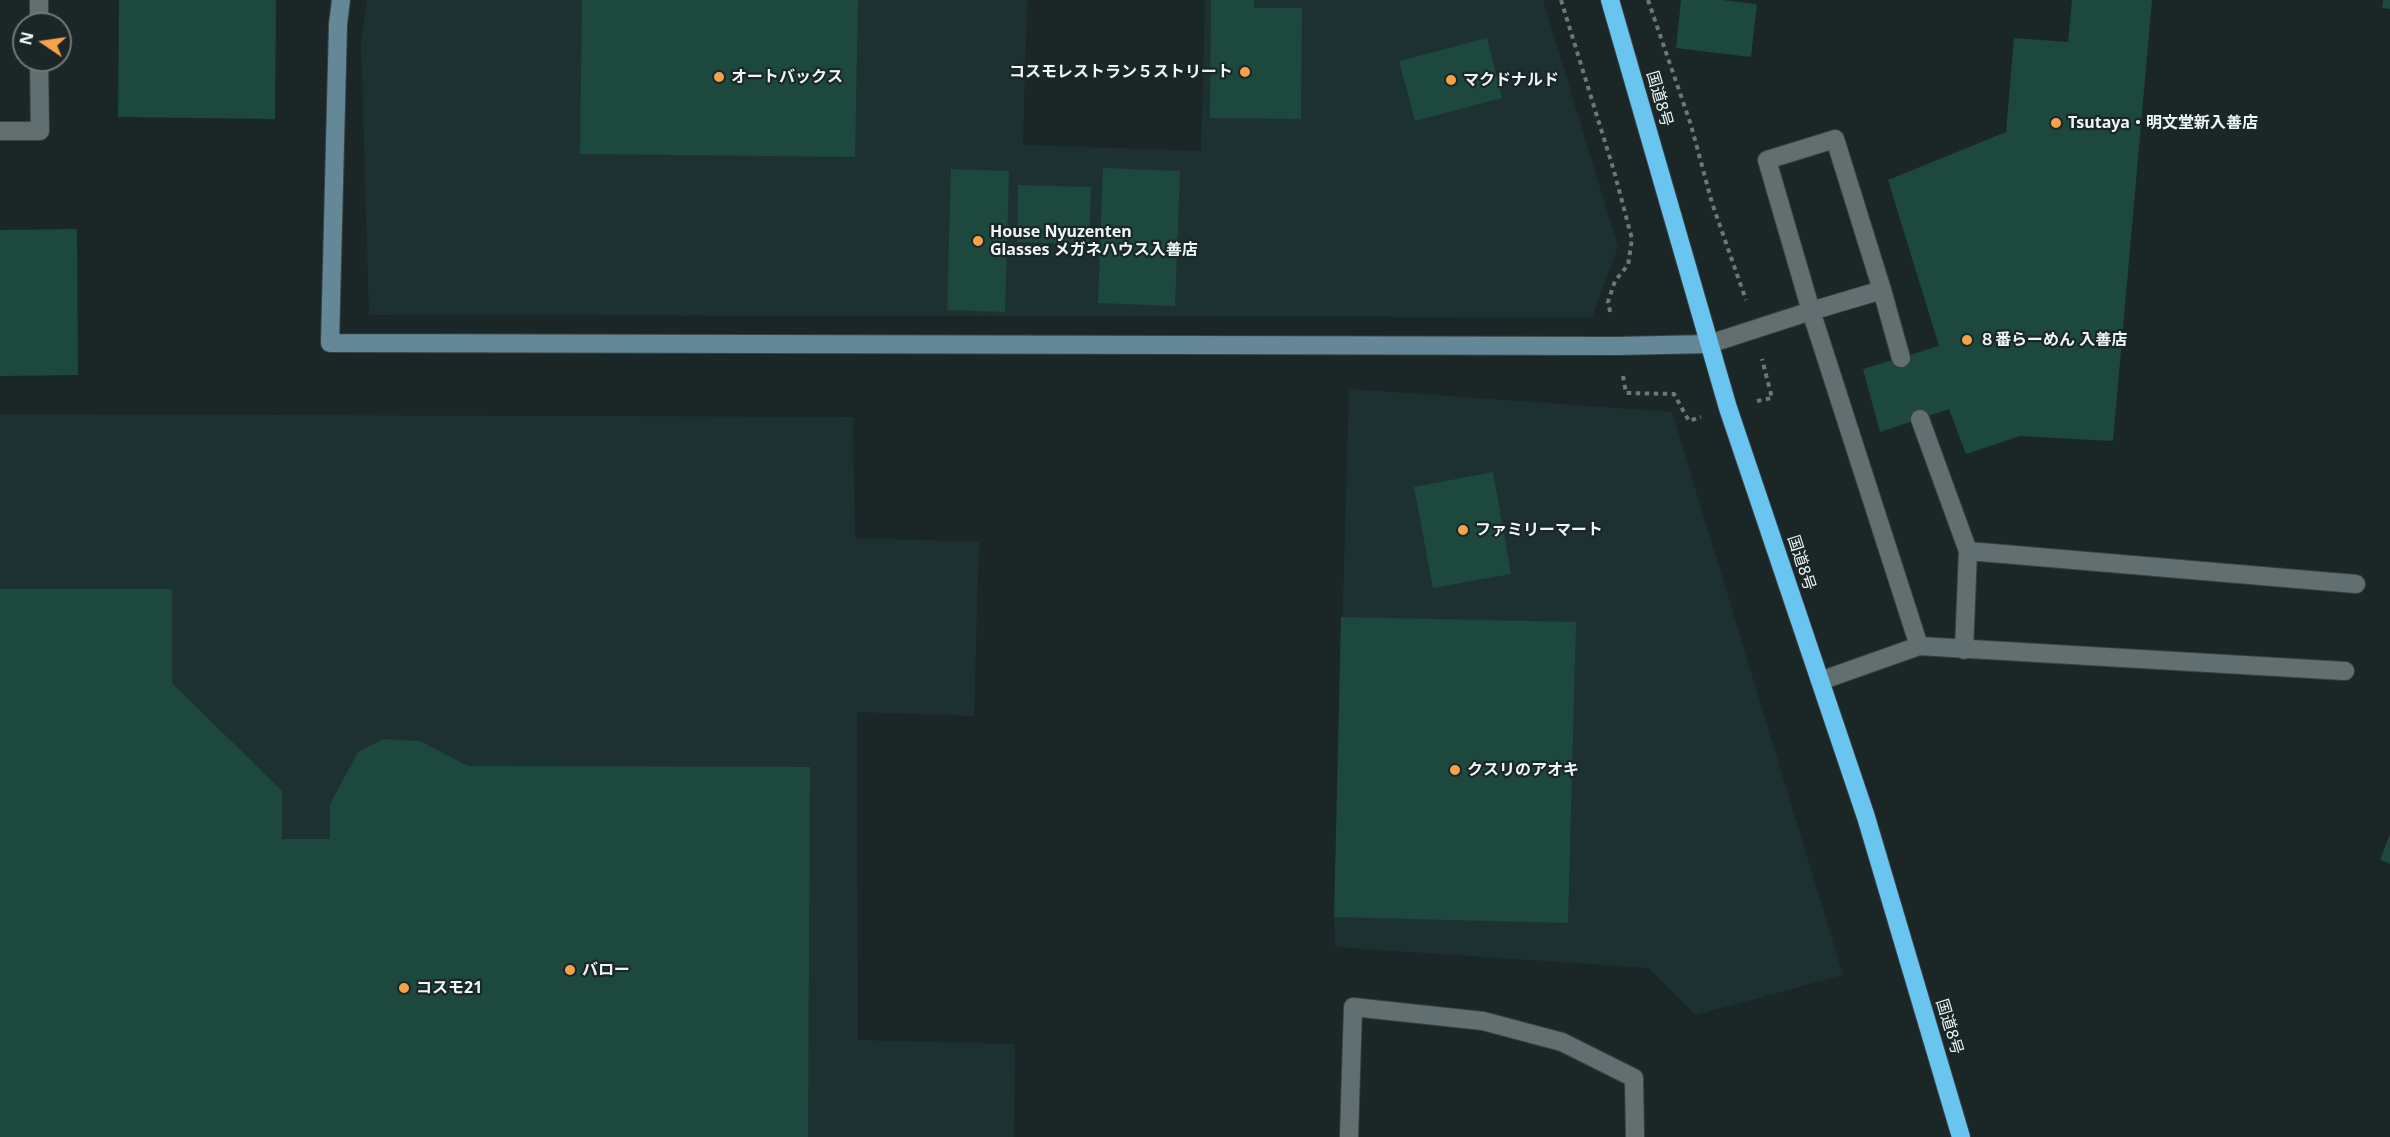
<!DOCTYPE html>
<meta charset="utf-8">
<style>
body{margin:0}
#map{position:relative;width:2390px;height:1137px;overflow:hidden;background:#1b2627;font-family:"Noto Sans",sans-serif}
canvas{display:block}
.north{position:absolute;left:12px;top:12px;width:60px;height:60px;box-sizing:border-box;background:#1b2627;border:2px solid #70797a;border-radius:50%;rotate:283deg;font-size:16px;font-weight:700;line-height:24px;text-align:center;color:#eff6f7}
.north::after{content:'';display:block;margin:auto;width:21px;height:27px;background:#f6a248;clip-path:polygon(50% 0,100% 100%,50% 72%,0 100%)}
</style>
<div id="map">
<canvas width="2390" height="1137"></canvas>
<div class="north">N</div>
</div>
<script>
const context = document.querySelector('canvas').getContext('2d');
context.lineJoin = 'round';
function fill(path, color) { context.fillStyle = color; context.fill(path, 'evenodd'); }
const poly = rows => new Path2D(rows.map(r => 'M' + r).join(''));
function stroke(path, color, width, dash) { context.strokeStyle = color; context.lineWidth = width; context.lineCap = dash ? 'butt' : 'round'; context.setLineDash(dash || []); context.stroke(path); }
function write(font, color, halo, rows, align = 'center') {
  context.font = font + ' "Noto Sans","Noto Sans JP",sans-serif'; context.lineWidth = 4.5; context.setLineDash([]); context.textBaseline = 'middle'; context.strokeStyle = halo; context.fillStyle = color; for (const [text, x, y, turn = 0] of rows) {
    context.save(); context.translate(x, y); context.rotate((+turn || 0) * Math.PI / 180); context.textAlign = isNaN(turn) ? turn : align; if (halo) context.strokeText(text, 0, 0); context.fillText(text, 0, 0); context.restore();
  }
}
fill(poly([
 [367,0,1027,0,1023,145,1201,151,1205,0,1543,0,1618,247,1592,317,369,315,361,41],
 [1349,389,1672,412,1843,975,1696,1015,1649,968,1335,947,1334,917],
 [0,414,853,417,855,538,979,542,974,716,857,712,858,1040,1015,1044,1014,1137,0,1137]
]), '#1d3133');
fill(poly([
 [119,0,276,0,275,119,118,117],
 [582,0,858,0,855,157,580,154],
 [1211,0,1254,0,1254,8,1302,8,1301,119,1210,118],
 [1681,0,1722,0,1757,4,1751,57,1676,48],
 [2072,0,2152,0,2113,441,2020,436,1966,454,1949,409,1880,432,1863,369,1939,346,1888,180,2006,132,2014,38,2068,42],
 [2383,0,2390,0,2390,9,2382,8],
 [1487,38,1502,98,1415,121,1399,61],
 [1103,168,1180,171,1175,306,1098,303],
 [951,169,1009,171,1005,312,947,310],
 [1018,185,1091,187,1089,244,1017,242],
 [77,229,78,375,0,376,0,230],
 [1493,472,1511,574,1433,588,1414,487],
 [0,589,172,589,172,683,282,791,282,839,330,839,330,804,358,752,383,739,420,741,468,766,810,767,808,1137,0,1137],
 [1341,617,1576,622,1568,923,1334,917],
 [2390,834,2390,864,2380,860]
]), '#1d483e');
const lane = poly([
 [39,0,39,24],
 [0,131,40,131,39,60],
 [1709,344,1811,311,1767,160,1835,139,1882,290],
 [1901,358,1882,290,1811,311,1919,646],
 [1920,419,1968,551,1964,650],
 [1968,551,2356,584],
 [1820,681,1919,646,2345,671],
 [1349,1137,1353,1007,1483,1021,1562,1042,1634,1078,1635,1137]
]);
const secondary = poly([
 [341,0,338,24,330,343,1617,346,1709,344]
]);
const highway = poly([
 [1610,0,1728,408,1866,817,1961,1137]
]);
stroke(lane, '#384243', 20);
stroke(secondary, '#384243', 20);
stroke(highway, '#384243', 20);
stroke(poly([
 [1561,0,1614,171,1632,239,1628,265,1615,281,1608,302,1611,316],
 [1648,0,1691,125,1712,203,1746,300],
 [1623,376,1626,393,1674,394,1689,421,1701,417],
 [1757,401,1772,398,1762,359]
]), '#6e7778', 4, [4.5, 4.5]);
stroke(lane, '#626f71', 18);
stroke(secondary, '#648897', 18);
stroke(highway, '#69c4ef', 18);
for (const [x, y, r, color] of [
 [1245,72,6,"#f6a248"],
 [719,77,6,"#f6a248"],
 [1451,80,6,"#f6a248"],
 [2056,123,6,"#f6a248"],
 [978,241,6,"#f6a248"],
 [1967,340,6,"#f6a248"],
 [1463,530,6,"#f6a248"],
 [1455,770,6,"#f6a248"],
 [570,970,6,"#f6a248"],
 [404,988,6,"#f6a248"]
]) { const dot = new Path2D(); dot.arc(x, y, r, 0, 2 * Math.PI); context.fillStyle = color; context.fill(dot); stroke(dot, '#1b2627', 2); }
write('bold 16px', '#eff6f7', '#1b2627', [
 ["コスモレストラン５ストリート",1233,72,"right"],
 ["オートバックス",731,77],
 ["マクドナルド",1463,80],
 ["Tsutaya・明文堂新入善店",2068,123],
 ["House Nyuzenten",990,232],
 ["Glasses メガネハウス入善店",990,250],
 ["８番らーめん 入善店",1979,340],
 ["ファミリーマート",1475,530],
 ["クスリのアオキ",1467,770],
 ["バロー",582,970],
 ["コスモ21",416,988]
], 'left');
write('16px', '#eff6f7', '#1b2627', [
 ["国道8号",1659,99,74],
 ["国道8号",1801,563,72],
 ["国道8号",1949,1027,73]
]);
</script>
